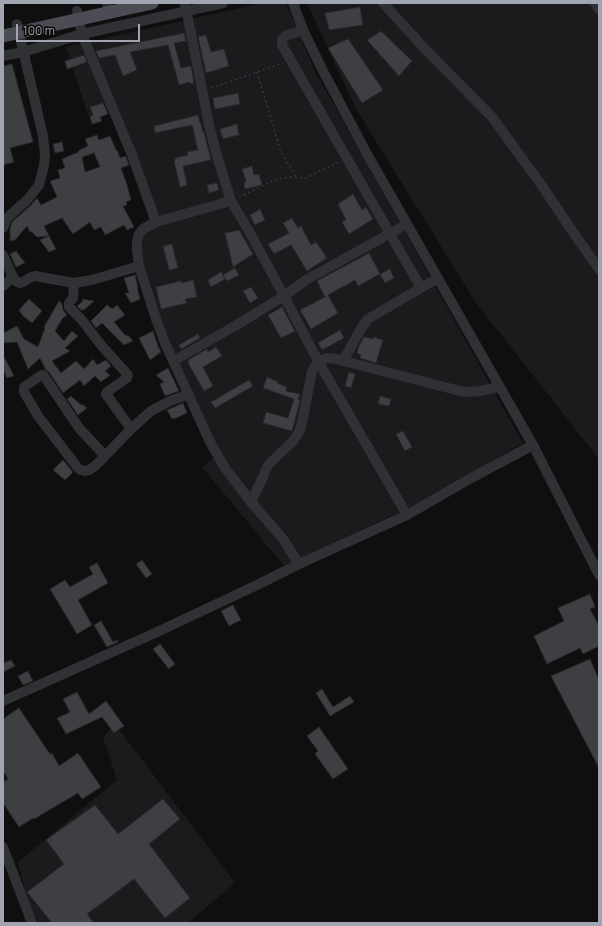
<!DOCTYPE html>
<style>
body{margin:0}
#map{position:relative;width:602px;height:926px;overflow:hidden;background:#0f0f10;font-family:Manrope,sans-serif}
canvas{display:block}
.frame{position:absolute;inset:0;border:4px solid #a1a4b1;pointer-events:none}
.scale{position:absolute;left:16px;top:24px;width:124px;height:18px;box-sizing:border-box;border:2px solid #a1a4b1;border-top:0;padding-left:5px;font-size:12px;line-height:14px;white-space:nowrap;color:#a1a4b1;-webkit-text-stroke:3px #0a0a0b;paint-order:stroke}
</style>
<div id="map">
<canvas width="602" height="926"></canvas>
<div class="frame"></div>
<div class="scale">100 m</div>
</div>
<script>
const context = document.querySelector('canvas').getContext('2d');
context.lineJoin = 'round';
function fill(path, color) { context.fillStyle = color; context.fill(path, 'evenodd'); }
const poly = rows => new Path2D(rows.map(r => 'M' + r).join(''));
function stroke(path, color, width, dash) { context.strokeStyle = color; context.lineWidth = width; context.lineCap = dash ? 'butt' : 'round'; context.setLineDash(dash || []); context.stroke(path); }
fill(poly([
 [263,3,286,3,315,71,523,443,419,503,284,566,202,467,215,457,195,420,138,252,142,226,153,213,113,109,88,115,66,47],
 [307,3,599,3,599,459,476,303,356,109],
 [115,724,235,883,188,923,39,923,30,910,18,862,117,780,103,737]
]), '#1b1b1d');
const building = poly([
 [360,7,363,25,329,30,325,13,360,7],
 [381,31,412,61,399,76,367,40,381,31],
 [184,33,186,41,174,43,181,68,191,66,194,83,190,84,189,82,179,85,168,45,130,52,137,70,123,76,115,55,99,58,96,51,184,33],
 [206,35,211,52,224,49,229,66,206,73,203,59,198,37,206,35],
 [348,39,383,90,362,103,328,48,348,39],
 [84,55,87,62,67,69,65,61,84,55],
 [12,64,33,142,10,148,14,162,3,165,3,66,12,64],
 [238,93,240,104,215,109,213,98,238,93],
 [103,103,108,114,100,117,102,121,92,124,90,116,93,115,90,107,103,103],
 [198,115,203,132,204,132,211,160,183,166,187,185,180,187,174,161,175,161,175,158,188,155,187,152,198,150,192,125,155,133,154,126,198,115],
 [237,124,239,135,223,139,220,129,237,124],
 [97,135,99,140,110,136,116,150,117,150,120,158,126,156,126,157,129,165,121,168,127,185,131,200,126,202,127,205,123,206,134,227,127,230,124,225,105,235,101,227,94,230,90,222,73,234,62,218,44,226,49,236,37,237,32,232,30,232,27,226,15,240,10,241,10,228,12,222,31,205,37,198,41,205,57,197,50,181,60,178,58,170,65,168,62,159,79,152,78,151,88,146,85,139,97,135],
 [94,153,100,167,85,172,82,157,94,153],
 [62,142,64,151,55,153,53,144,62,142],
 [252,166,254,175,259,174,262,185,245,189,244,183,246,182,242,169,252,166],
 [217,183,219,190,209,193,207,185,217,183],
 [353,194,362,210,366,207,373,219,349,234,342,222,346,220,338,204,353,194],
 [260,209,265,220,255,225,250,215,260,209],
 [292,218,298,228,301,226,311,245,316,242,327,258,307,271,291,245,274,254,268,244,289,233,283,223,292,218],
 [239,230,253,254,233,267,225,233,239,230],
 [49,236,56,249,49,252,40,240,49,236],
 [172,244,178,268,169,270,163,246,172,244],
 [16,251,25,263,16,267,10,254,16,251],
 [369,253,380,274,358,286,355,280,328,295,338,313,311,329,300,310,327,296,325,297,317,281,369,253],
 [235,268,239,275,227,281,223,275,235,268],
 [390,269,394,278,385,283,380,274,390,269],
 [221,272,225,279,211,287,208,280,221,272],
 [135,275,138,287,137,287,140,299,131,303,125,293,129,293,124,278,135,275],
 [193,280,197,297,185,299,187,303,161,309,156,287,181,281,182,283,193,280],
 [251,287,258,298,250,303,243,291,251,287],
 [29,299,42,311,32,323,23,316,19,310,29,299],
 [83,299,94,301,84,310,81,310,77,306,82,302,83,299],
 [59,301,62,304,63,310,67,315,62,319,55,331,64,341,72,331,78,336,65,348,70,351,52,361,61,373,76,361,84,369,93,359,97,365,106,360,111,366,105,371,110,375,101,382,95,376,84,386,80,380,63,393,49,372,46,370,40,358,28,369,17,342,3,343,3,333,17,326,24,339,38,347,45,328,44,327,59,301],
 [107,305,112,309,117,305,125,315,114,322,126,336,128,335,133,341,124,345,102,323,96,328,91,321,107,305],
 [282,307,295,331,281,338,268,315,282,307],
 [340,330,344,338,322,350,318,343,340,330],
 [153,331,158,346,161,352,150,360,139,338,153,331],
 [198,334,200,338,181,349,179,345,198,334],
 [364,337,373,339,374,337,383,340,376,363,360,358,361,355,357,353,359,346,364,337],
 [216,347,222,356,203,367,213,386,204,391,188,363,189,362,188,360,207,349,208,352,216,347],
 [3,355,14,376,7,378,3,369,3,355],
 [168,368,179,391,165,396,160,384,164,382,156,375,168,368],
 [349,372,355,374,351,388,345,386,349,372],
 [267,377,278,382,277,383,287,387,286,391,300,394,298,399,300,400,298,409,292,431,263,423,266,412,288,418,294,399,263,388,267,377],
 [249,380,253,386,215,408,211,402,249,380],
 [71,396,81,405,82,404,87,408,78,415,67,399,71,396],
 [380,396,391,399,389,406,378,404,380,396],
 [183,403,187,413,176,418,172,419,167,410,183,403],
 [403,431,412,447,405,451,396,434,403,431],
 [63,460,73,472,65,480,53,470,63,460],
 [142,560,152,574,146,578,136,564,142,560],
 [97,563,108,583,78,600,92,625,77,634,50,589,65,580,70,587,93,574,89,567,97,563],
 [590,594,595,607,590,609,599,626,599,646,583,654,580,648,547,664,534,636,564,621,558,608,590,594],
 [233,605,241,620,229,626,221,611,233,605],
 [101,621,113,642,117,640,118,642,107,647,94,625,101,621],
 [160,644,175,664,169,669,153,649,160,644],
 [590,659,599,680,599,768,551,676,590,659],
 [11,660,15,666,3,672,3,663,11,660],
 [28,671,33,681,23,685,18,676,28,671],
 [322,689,333,707,350,696,354,702,330,716,316,693,322,689],
 [77,692,89,714,106,701,124,726,114,733,102,717,66,734,57,718,70,712,63,699,77,692],
 [19,708,50,754,52,753,59,766,78,753,101,787,82,799,78,793,34,819,33,818,19,827,3,803,3,782,8,779,3,771,3,719,19,708],
 [319,727,348,769,333,779,315,754,318,751,307,736,319,727],
 [163,799,180,819,149,844,190,898,165,918,134,879,87,914,94,923,52,923,27,892,64,864,46,840,95,805,118,834,163,799]
]);
fill(building, '#3e3f43');
stroke(building, '#29292c', 1);
stroke(poly([
 [257,72,281,152,296,177],
 [211,88,283,63],
 [239,197,275,180,280,179,291,177,306,178,310,176,339,162]
]), '#36373c', 1.5, [2, 3]);
stroke(poly([
 [185,3,209,125,217,156,231,201,249,231,284,296,318,361,407,515],
 [293,3,303,30,323,71,367,154,533,445,599,575],
 [383,3,425,49,492,117,540,183,575,235,599,269],
 [595,3,599,9],
 [107,4,108,3],
 [77,11,82,34,132,155,156,222],
 [303,30,285,36,282,40,282,45,421,288],
 [3,56,23,52,82,34,223,3],
 [231,201,156,222,143,229,139,234,137,242,137,249,139,266,156,319,165,343,210,442,225,468,251,502,283,539,299,564],
 [3,228,7,218,27,200,39,185,44,166,45,154,43,136,17,24],
 [3,255,13,277,16,281,20,283,23,282,31,277,35,276,74,283,92,280,139,266],
 [74,283,73,298,69,303,69,307,81,319,101,345,128,375,127,378,107,392,106,394,131,429],
 [3,286,13,277],
 [173,361,235,326,284,296,306,280,407,224],
 [343,361,362,327,368,319,438,278],
 [105,456,79,428,44,376,43,375,40,376,24,387,24,392,38,416,78,468,81,470,85,471,89,470,95,466,105,456,131,429,151,411,170,401,189,394],
 [251,502,263,477,266,469,269,464,293,441,299,432,302,423,312,371,318,362,318,361,327,358,336,359,460,391,469,392,480,391,499,387],
 [3,701,155,633,257,585,299,564,407,515,473,477,533,445],
 [3,847,32,923]
]), '#303135', 10);
stroke(poly([
 [3,36,152,3]
]), '#4c4d54', 13);
</script>
